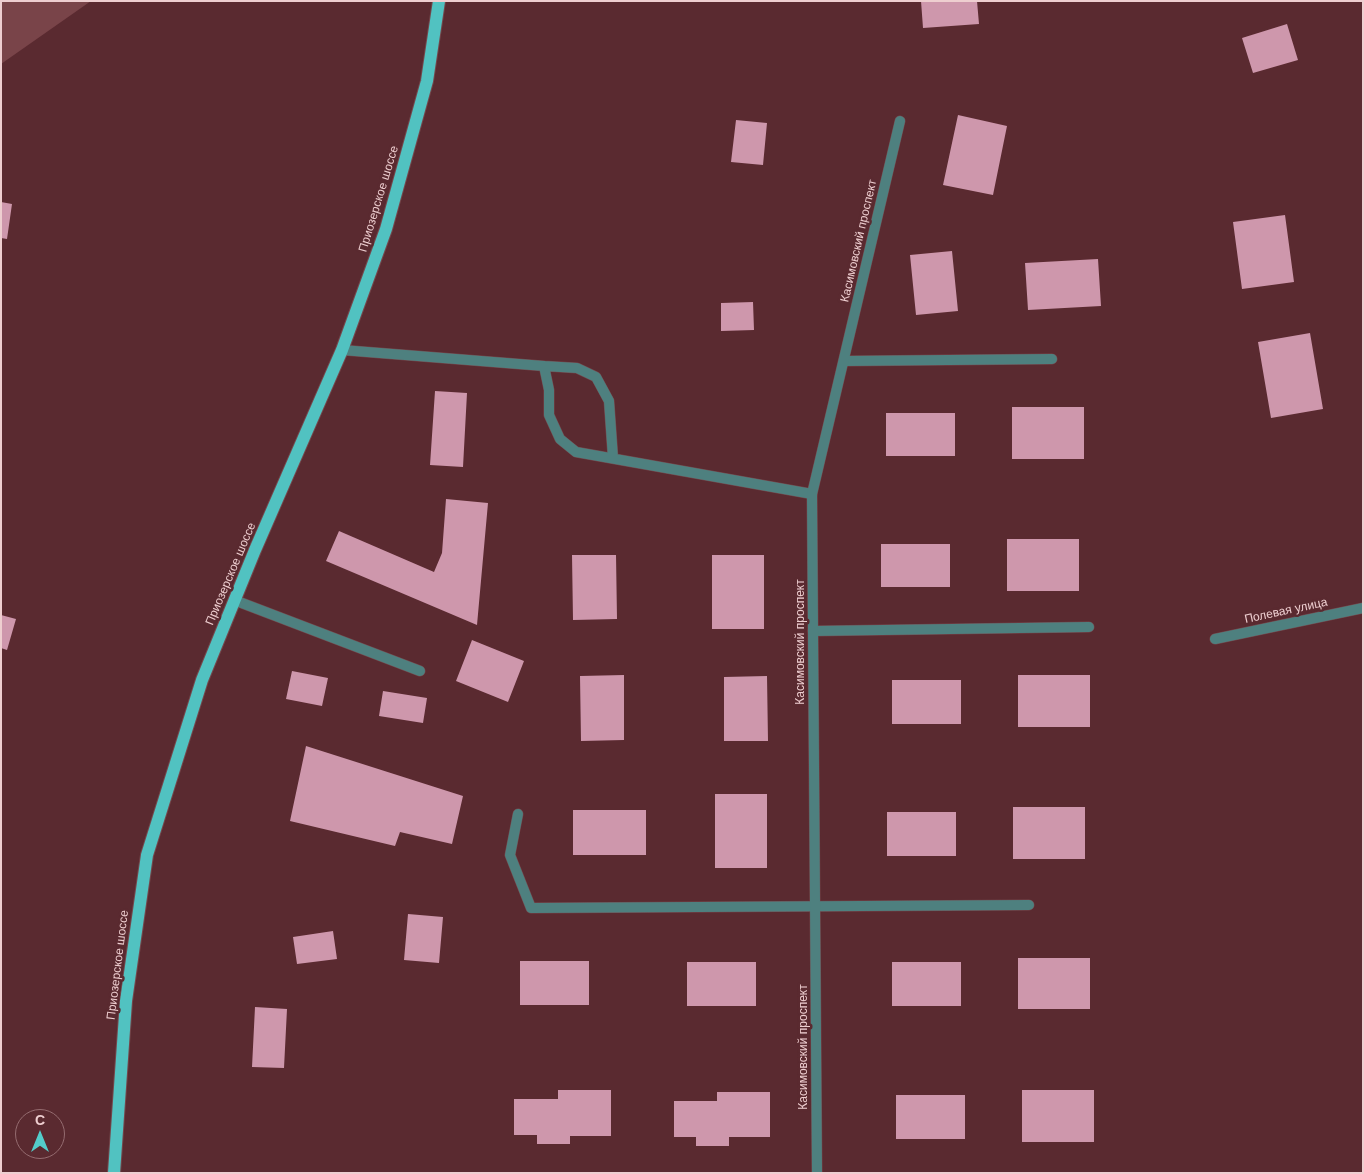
<!DOCTYPE html>
<meta charset="utf-8">
<style>
body{margin:0}
#map{position:relative;width:1364px;height:1174px;overflow:hidden;background:#5a2a30;font-family:Arial,sans-serif}
canvas{display:block}
.frame{position:absolute;inset:0;border:2px solid #eeced0;pointer-events:none}
.north{position:absolute;left:15px;top:1109px;width:50px;height:50px;box-sizing:border-box;background:#5a2a30;border:1px solid #956c70;border-radius:50%;rotate:0deg;font-size:14px;font-weight:700;line-height:20px;text-align:center;color:#eeced0}
.north::after{content:'';display:block;margin:auto;width:18px;height:22px;background:#53cdcb;clip-path:polygon(50% 0,100% 100%,50% 72%,0 100%)}
</style>
<div id="map">
<canvas width="1364" height="1174"></canvas>
<div class="frame"></div>
<div class="north">С</div>
</div>
<script>
const context = document.querySelector('canvas').getContext('2d');
context.lineJoin = 'round';
function fill(path, color) { context.fillStyle = color; context.fill(path, 'evenodd'); }
const poly = rows => new Path2D(rows.map(r => 'M' + r).join(''));
function stroke(path, color, width, dash) { context.strokeStyle = color; context.lineWidth = width; context.lineCap = dash ? 'butt' : 'round'; context.setLineDash(dash || []); context.stroke(path); }
function write(font, color, halo, rows, align = 'center') {
  context.font = font + ' Arial,sans-serif'; context.lineWidth = 5; context.setLineDash([]); context.textBaseline = 'middle'; context.strokeStyle = halo; context.fillStyle = color; for (const [text, x, y, turn = 0] of rows) {
    context.save(); context.translate(x, y); context.rotate((+turn || 0) * Math.PI / 180); context.textAlign = isNaN(turn) ? turn : align; if (halo) context.strokeText(text, 0, 0); context.fillText(text, 0, 0); context.restore();
  }
}
fill(poly([
 [1,1,91,1,1,64]
]), '#794449');
fill(poly([
 [921,1,977,1,979,24,923,28],
 [1287,24,1298,60,1253,73,1242,38],
 [958,115,1007,126,993,195,943,185],
 [736,120,767,123,763,165,731,162],
 [1,202,12,204,7,239,1,238],
 [1285,215,1294,282,1242,289,1233,222],
 [952,251,958,311,916,315,910,255],
 [1098,259,1101,306,1028,310,1025,263],
 [753,302,754,330,721,331,721,303],
 [1310,333,1323,409,1271,418,1258,342],
 [435,391,467,393,463,467,430,465],
 [1012,407,1084,407,1084,459,1012,459],
 [886,413,955,413,955,456,886,456],
 [446,499,488,503,477,625,326,561,339,531,434,572,442,553],
 [1007,539,1079,539,1079,591,1007,591],
 [881,544,950,544,950,587,881,587],
 [572,555,616,555,617,619,573,620],
 [712,555,764,555,764,629,712,629],
 [1,615,16,619,7,650,1,648],
 [472,640,524,661,508,702,456,681],
 [292,671,328,678,322,706,286,699],
 [624,675,624,740,581,741,580,676],
 [1018,675,1090,675,1090,727,1018,727],
 [767,676,768,741,724,741,724,677],
 [892,680,961,680,961,724,892,724],
 [383,691,427,698,423,723,379,716],
 [306,746,463,796,452,844,400,832,395,846,290,821],
 [715,794,767,794,767,868,715,868],
 [1013,807,1085,807,1085,859,1013,859],
 [573,810,646,810,646,855,573,855],
 [887,812,956,812,956,856,887,856],
 [408,914,443,917,439,963,404,960],
 [333,931,337,959,297,964,293,937],
 [1018,958,1090,958,1090,1009,1018,1009],
 [520,961,589,961,589,1005,520,1005],
 [687,962,756,962,756,1006,687,1006],
 [892,962,961,962,961,1006,892,1006],
 [255,1007,287,1009,284,1068,252,1067],
 [558,1090,611,1090,611,1136,570,1136,570,1144,537,1144,537,1135,514,1135,514,1099,558,1099],
 [1022,1090,1094,1090,1094,1142,1022,1142],
 [717,1092,770,1092,770,1137,729,1137,729,1146,696,1146,696,1137,674,1137,674,1101,717,1101],
 [896,1095,965,1095,965,1139,896,1139]
]), '#ce97ac');
const service = poly([
 [342,350,544,366,549,390,549,415,560,439,576,452,812,494],
 [844,361,1052,359],
 [544,366,577,368,596,377,609,401,613,458],
 [234,600,420,671],
 [813,631,1089,627],
 [518,814,510,855,531,908,1029,905]
]);
const minor = poly([
 [1215,639,1363,608],
 [817,1173,812,494,900,121]
]);
const primary = poly([
 [114,1173,126,1001,147,855,202,680,255,550,342,350,386,229,427,81,439,1]
]);
stroke(service, '#75484d', 11);
stroke(minor, '#75484d', 11);
stroke(primary, '#75484d', 14);
stroke(service, '#4e807f', 10);
stroke(minor, '#4e807f', 10);
stroke(primary, '#51c2c1', 12);
write('12px', '#eeced0', '#5a2a30', [
 ["Приозерское шоссе",379,199,-73],
 ["Касимовский проспект",859,241,-77],
 ["Приозерское шоссе",231,574,-67],
 ["Полевая улица",1286,611,-12],
 ["Касимовский проспект",801,642,-90],
 ["Приозерское шоссе",118,965,-83],
 ["Касимовский проспект",804,1047,-90]
]);
</script>
